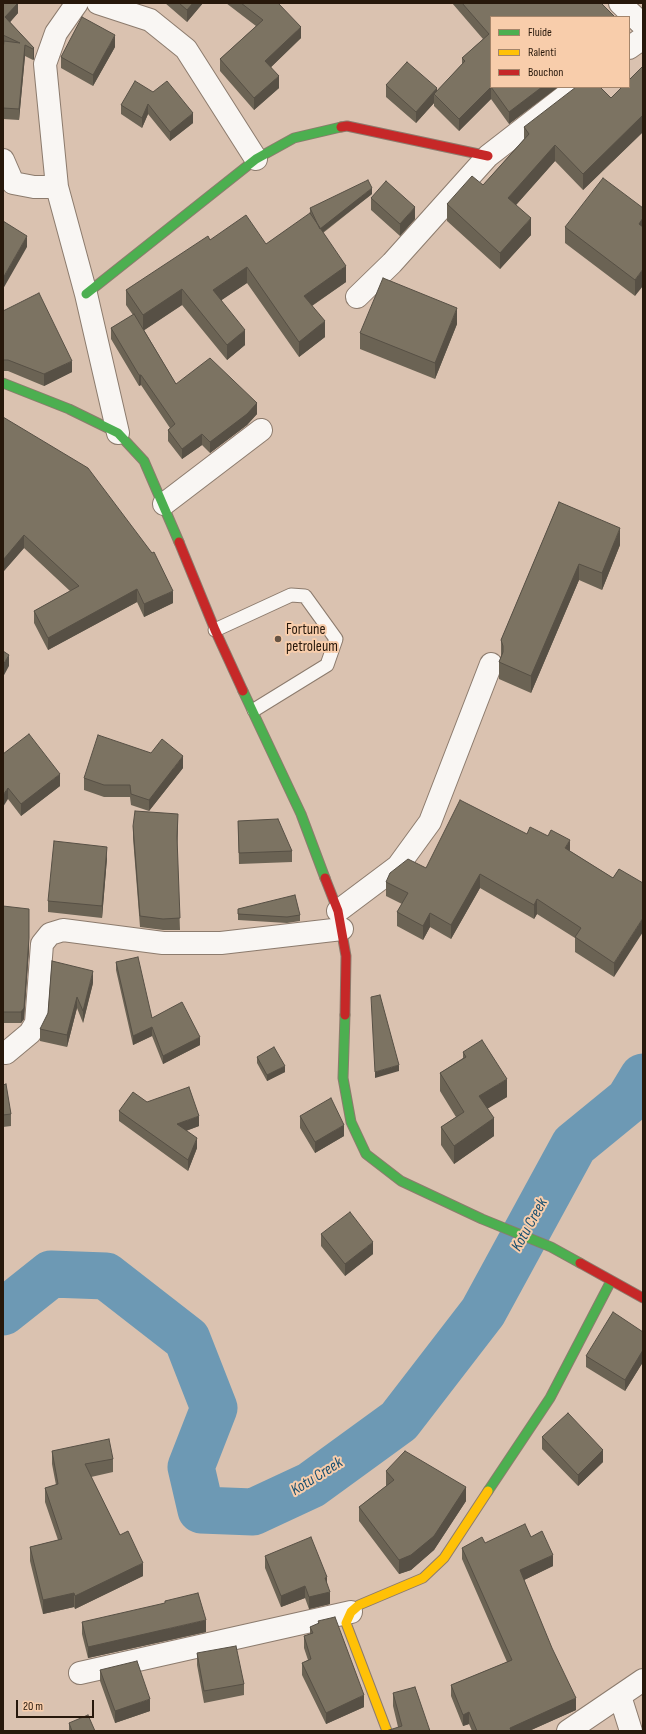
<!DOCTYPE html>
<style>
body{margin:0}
#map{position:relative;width:646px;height:1734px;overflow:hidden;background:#dac2b0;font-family:"Sofia Sans Condensed",sans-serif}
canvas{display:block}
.frame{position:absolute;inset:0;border:4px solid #27180b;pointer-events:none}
.legend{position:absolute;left:490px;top:16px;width:140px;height:72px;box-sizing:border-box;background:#f8cdab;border:1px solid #a4856b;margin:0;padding:5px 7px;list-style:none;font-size:12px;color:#27180b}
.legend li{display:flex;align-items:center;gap:8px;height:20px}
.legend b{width:20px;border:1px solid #a4856b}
.scale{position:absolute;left:16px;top:1700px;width:78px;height:18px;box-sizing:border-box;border:2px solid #27180b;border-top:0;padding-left:5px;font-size:12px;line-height:14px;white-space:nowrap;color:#27180b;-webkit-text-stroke:3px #f8cdab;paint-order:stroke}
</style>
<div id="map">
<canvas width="646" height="1734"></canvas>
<div class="frame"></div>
<ul class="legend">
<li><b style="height:5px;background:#4caf50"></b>Fluide</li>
<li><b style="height:5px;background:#ffc107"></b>Ralenti</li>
<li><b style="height:5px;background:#c62828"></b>Bouchon</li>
</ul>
<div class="scale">20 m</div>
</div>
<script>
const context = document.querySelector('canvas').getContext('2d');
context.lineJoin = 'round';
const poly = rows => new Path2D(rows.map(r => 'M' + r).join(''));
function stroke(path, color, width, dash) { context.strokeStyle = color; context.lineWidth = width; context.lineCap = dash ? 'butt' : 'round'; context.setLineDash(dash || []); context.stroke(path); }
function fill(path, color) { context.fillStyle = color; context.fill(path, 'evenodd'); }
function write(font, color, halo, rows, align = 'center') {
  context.font = font + ' "Sofia Sans Condensed",sans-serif'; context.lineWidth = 4; context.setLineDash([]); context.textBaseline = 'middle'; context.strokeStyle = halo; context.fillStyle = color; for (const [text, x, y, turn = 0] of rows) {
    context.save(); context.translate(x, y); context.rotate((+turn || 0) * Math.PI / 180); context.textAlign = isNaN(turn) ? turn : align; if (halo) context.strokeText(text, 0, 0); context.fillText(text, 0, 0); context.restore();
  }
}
stroke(poly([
 [3,1312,51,1274,106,1276,187,1339,214,1408,191,1467,201,1510,253,1512,311,1485,399,1421,483,1312,574,1145,629,1100,643,1077]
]), '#6d99b4', 47);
const lane = poly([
 [215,630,291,595,305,596,336,639,327,665,254,710]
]);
const street = poly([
 [98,3,150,20,186,49,256,159],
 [620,3,643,25],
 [629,48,643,38],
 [3,160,13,183,34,187,57,187,86,294,118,433],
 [57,187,45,64,56,33,77,3],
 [357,297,392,263,488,156,577,87],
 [164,504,261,430],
 [338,911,398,866,430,822,491,664],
 [6,1053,30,1033,36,1023,42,944,50,934,63,930,163,943,221,943,342,929],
 [80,1673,351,1612],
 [620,1696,631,1731],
 [568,1731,643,1680]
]);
const fast = poly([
 [86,294,256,159,294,138,341,127],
 [3,383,69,409,118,433,144,461,179,542],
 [243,691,301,814,325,878],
 [345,1015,343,1078,351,1122,366,1154,401,1181,482,1219,551,1247,580,1263],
 [488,1491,550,1398,611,1281]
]);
const slow = poly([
 [387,1731,346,1623,351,1612,359,1605,423,1578,444,1558,488,1491]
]);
const jam = poly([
 [341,127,347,126,488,156],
 [179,542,215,630,243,691],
 [325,878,338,911,346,956,345,1015],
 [580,1263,643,1298]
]);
stroke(lane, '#8c7b6d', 15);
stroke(street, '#8c7b6d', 24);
stroke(fast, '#8c7b6d', 11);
stroke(slow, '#8c7b6d', 11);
stroke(jam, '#8c7b6d', 11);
stroke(lane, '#f9f6f3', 13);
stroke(street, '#f9f6f3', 22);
stroke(fast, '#4caf50', 9);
stroke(slow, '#ffc107', 9);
stroke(jam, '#c62828', 9);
fill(poly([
 [3,3,18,3,18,13,10,22,34,48,34,59,33,60,25,56,19,120,3,119],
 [165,3,203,3,187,22],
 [226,3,278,3,301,38,271,67,279,88,254,110,220,71,220,59,256,26],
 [452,3,601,3,491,87,558,87,509,124,491,99,459,131,434,106,434,103,416,123,386,97,386,85,437,91,462,64,462,58,483,39],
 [115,47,93,86,61,68,61,57],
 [643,66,643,132,583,190,555,161,516,205,531,235,500,269,447,221,447,204,483,185,524,139,524,127,611,98],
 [153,92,193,123,170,141,148,114,142,128,121,114,121,105],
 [372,194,323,233,346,282,312,306,325,337,299,357,247,283,221,300,245,345,227,360,182,305,144,330,176,384,257,414,247,425,210,453,202,445,182,459,168,441,168,430,170,428,141,385,139,386,111,339,111,328,133,315,126,305,126,290,210,240,266,244,310,214,310,208],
 [371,198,415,219,400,236,371,210],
 [643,208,635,296,565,243,565,227],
 [3,311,72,372,44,386,8,371,3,371],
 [457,324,435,379,360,349,360,333],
 [3,417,173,603,144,617,137,602,48,650,34,623,34,611,70,591,24,548,3,572],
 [559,502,620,545,602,590,579,580,531,693,499,679,499,662,501,656,501,640],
 [3,754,60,786,21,816,8,799],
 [183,768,149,811,131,805,130,797,104,797,84,790,84,778],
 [238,821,292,851,292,862,239,864],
 [133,826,178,826,177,844,180,930,163,930,140,927,133,838],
 [527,834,570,851,613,878,619,869,614,977,575,952,575,938,537,914,534,919,480,888,451,939,430,927,423,940,397,926,397,912,402,904,386,896,386,882],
 [107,858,102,918,48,912,48,901],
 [3,906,29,949,24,1019,21,1023,3,1023],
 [238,909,300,915,300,921,287,923,238,920],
 [116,962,152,1018,200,1045,163,1064,152,1036,133,1045,116,970],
 [93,983,83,1023,77,1008,67,1047,40,1041,40,1029],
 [463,1052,507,1097,487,1108,494,1136,454,1164,441,1145,441,1127,456,1117,440,1091,440,1073,463,1058],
 [257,1057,285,1072,267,1081,257,1063],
 [3,1085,11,1114,11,1126,3,1127],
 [147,1102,199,1126,186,1131,197,1148,188,1171,119,1121,119,1111],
 [300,1116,344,1136,315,1153,300,1128],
 [321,1234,373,1254,345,1276,321,1246],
 [643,1332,643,1362,625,1391,586,1367,586,1356],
 [542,1437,603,1462,578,1486,542,1449],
 [52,1451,113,1459,113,1472,91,1477,120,1535,143,1576,75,1609,74,1607,43,1614,30,1561,30,1547,58,1540,45,1502,45,1488,56,1485,52,1464],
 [386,1471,466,1501,434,1550,411,1570,399,1574,359,1521,359,1507,386,1486],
 [531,1537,553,1566,524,1580,576,1710,529,1731,472,1731,469,1724,463,1726,451,1696,451,1685,507,1662,462,1559,462,1548,485,1543],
 [265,1556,327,1584,330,1604,309,1609,305,1598,281,1607,265,1568],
 [318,1621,364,1707,326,1724,302,1675,302,1663,308,1660,304,1648,304,1636,310,1634,310,1627,318,1624],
 [82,1622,206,1632,88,1658,82,1634],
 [197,1653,244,1684,244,1695,204,1703,197,1665],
 [100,1670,150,1711,115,1723,100,1681],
 [393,1693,430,1731,398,1727,393,1706],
 [69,1723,95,1731,69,1731]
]), '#6b6354');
fill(poly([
 [18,3,18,13,5,28,5,17],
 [193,3,203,3,187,22,187,10],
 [301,27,301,38,265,73,265,61],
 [115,35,115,47,93,86,93,75],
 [25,45,25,56,19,120,19,109],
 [34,48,34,59,33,60,33,49],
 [279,76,279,88,254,110,254,98],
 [491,87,491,99,459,131,459,119],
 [542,87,558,87,509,124,509,112],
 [437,88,437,97,434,94,434,103,416,123,416,112],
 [148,104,148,114,142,128,142,118],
 [193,113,193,123,170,141,170,132],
 [643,115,643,132,583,190,583,174],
 [555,145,555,161,508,214,508,198],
 [372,188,372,194,319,235,319,229],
 [415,207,415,219,400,236,400,224],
 [531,218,531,235,500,269,500,253],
 [643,218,643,235,639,224],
 [27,236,27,247,3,289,3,278],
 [346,266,346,282,304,311,304,296],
 [247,267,247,283,213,306,213,290],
 [643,269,643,286,635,296,635,280],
 [182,289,182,305,143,331,143,315],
 [457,308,457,324,435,379,435,363],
 [325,321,325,337,299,357,299,342],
 [245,330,245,345,227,360,227,345],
 [72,361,72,372,44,386,44,374],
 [139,375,141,375,141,385,139,386],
 [257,403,257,414,247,425,210,453,210,442],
 [202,434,202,445,182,459,182,449],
 [620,528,620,545,602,590,602,573],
 [24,535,24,548,3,572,3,560],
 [579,564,579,580,531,693,531,676],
 [137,589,137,602,48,650,48,638],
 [173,591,173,603,144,617,144,604],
 [9,655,9,666,3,677,3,665],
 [183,756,183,768,149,811,149,800],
 [60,774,60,786,21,816,21,804],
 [8,788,8,799,3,807,3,795],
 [178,814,178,826,177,849,177,837],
 [570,840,570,854,565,848],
 [107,847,107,858,102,918,102,906],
 [480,874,480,888,451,939,451,925],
 [537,899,537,914,534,919,534,905],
 [430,913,430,927,423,940,423,926],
 [643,918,643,932,614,977,614,963],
 [29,938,29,949,24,1019,21,1023,21,1012],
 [93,971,93,983,83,1023,83,1011],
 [77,997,77,1008,67,1047,67,1035],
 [152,1027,152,1036,133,1045,133,1036],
 [200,1037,200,1045,163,1064,163,1056],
 [399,1065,399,1071,375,1078,375,1072],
 [285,1066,285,1072,267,1081,267,1075],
 [507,1079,507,1097,479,1114,479,1096],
 [199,1116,199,1126,177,1134,177,1124],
 [494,1118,494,1136,454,1164,454,1146],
 [344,1125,344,1136,315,1153,315,1142],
 [197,1138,197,1148,188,1171,188,1160],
 [373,1242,373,1254,345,1276,345,1264],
 [643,1350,643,1362,625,1391,625,1380],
 [603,1450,603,1462,578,1486,578,1475],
 [466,1487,466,1501,434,1550,411,1570,399,1574,399,1560],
 [553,1555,553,1566,520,1582,520,1570],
 [143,1563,143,1576,75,1609,75,1596],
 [327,1577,327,1589,325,1578],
 [305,1586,305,1598,281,1607,281,1596],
 [330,1592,330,1604,309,1609,309,1597],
 [74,1593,74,1607,43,1614,43,1600],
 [206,1620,206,1632,88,1658,88,1647],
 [4,1667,4,1679,3,1679,3,1668],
 [364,1695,364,1707,326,1724,326,1713],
 [576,1698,576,1710,529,1731,510,1731,510,1728],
 [150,1699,150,1711,115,1723,115,1711],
 [469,1712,469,1724,463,1726,463,1715]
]), '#575045');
const building = poly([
 [3,3,18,3,5,17,34,48,33,49,25,45,19,109,3,108,3,50,4,41,20,43,3,35,3,3],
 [179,3,193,3,187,10,179,3],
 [241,3,278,3,301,27,265,61,279,76,254,98,220,59,263,20,241,3],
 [462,3,601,3,615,17,491,17,491,87,542,87,509,112,491,87,459,119,434,94,465,61,462,58,489,34,462,3],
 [82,17,115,35,93,75,61,57,82,17],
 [407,62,437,88,416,112,386,85,407,62],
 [643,66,643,115,583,174,555,145,508,198,531,218,500,253,447,204,472,176,483,185,529,134,524,127,576,87,600,87,611,98,622,87,629,87,629,80,643,66],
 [135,81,153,92,167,81,193,113,170,132,148,104,142,118,121,105,135,81],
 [603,178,643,208,643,218,639,224,643,227,643,269,635,280,565,227,603,178],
 [368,180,372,188,320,229,317,223,310,208,368,180],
 [386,181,415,207,400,224,371,198,386,181],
 [310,213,346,266,304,296,325,321,299,342,247,267,213,290,245,330,227,345,182,289,143,315,126,290,208,236,210,240,246,215,266,244,310,213],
 [3,221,27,236,3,278,3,221],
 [383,278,457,308,435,363,360,333,383,278],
 [39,293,72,361,44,374,8,360,3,360,3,311,39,293],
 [134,314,176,384,210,358,257,403,247,414,210,442,202,434,182,449,168,430,175,424,141,375,139,375,111,328,134,314],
 [3,417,88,468,152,553,154,552,173,591,144,604,137,589,48,638,34,611,79,586,24,535,3,560,3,417],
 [559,502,620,528,602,573,579,564,531,676,499,662,503,652,503,646,501,640,559,502],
 [3,651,9,655,3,665,3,651],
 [29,734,60,774,21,804,8,788,3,795,3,754,29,734],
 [98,735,151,753,162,739,183,756,149,800,131,794,130,785,104,785,84,778,98,735],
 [460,800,527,834,530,827,548,836,551,830,570,840,565,848,613,878,619,869,643,883,643,918,614,963,575,937,581,928,537,899,534,905,480,874,451,925,430,913,423,926,397,912,408,893,386,882,390,873,408,859,426,868,460,800],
 [135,811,178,814,177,837,180,918,163,919,140,916,133,826,135,811],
 [278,819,292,851,239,853,238,821,278,819],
 [54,841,107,847,102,906,48,901,54,841],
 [295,895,300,915,287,917,238,914,238,909,295,895],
 [3,906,29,909,29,938,24,1008,21,1012,3,1012,3,906],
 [138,957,152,1018,182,1002,200,1037,163,1056,152,1027,133,1036,116,962,138,957],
 [52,961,93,971,83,1011,77,997,67,1035,40,1029,48,1013,52,961],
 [380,995,399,1065,375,1072,371,997,380,995],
 [482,1040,507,1079,479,1096,494,1118,454,1146,441,1127,464,1112,440,1073,466,1057,463,1052,482,1040],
 [274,1047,285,1066,267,1075,257,1057,274,1047],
 [6,1084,11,1114,3,1115,3,1085,6,1084],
 [189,1087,199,1116,177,1124,197,1138,188,1160,119,1111,133,1092,147,1102,189,1087],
 [331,1098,344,1125,315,1142,300,1116,331,1098],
 [350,1212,373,1242,345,1264,321,1234,350,1212],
 [613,1312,643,1332,643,1350,625,1380,586,1356,613,1312],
 [568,1413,603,1450,578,1475,542,1437,568,1413],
 [109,1439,113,1459,85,1464,120,1535,128,1531,143,1563,75,1596,74,1593,43,1600,30,1547,62,1539,45,1488,58,1484,52,1451,109,1439],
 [405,1451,466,1487,434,1536,411,1555,399,1560,359,1507,394,1480,386,1471,405,1451],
 [525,1524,531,1537,542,1531,553,1555,520,1570,552,1648,576,1698,510,1728,511,1731,477,1731,469,1712,463,1715,451,1685,512,1660,462,1548,482,1537,485,1543,525,1524],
 [311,1537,327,1577,325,1578,330,1592,309,1597,305,1586,281,1596,265,1556,311,1537],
 [198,1593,206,1620,88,1647,82,1622,165,1603,165,1601,198,1593],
 [335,1617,364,1695,326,1713,302,1663,311,1659,304,1636,313,1633,310,1627,319,1623,318,1621,335,1617],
 [236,1646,244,1684,204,1691,197,1653,236,1646],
 [137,1661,150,1699,115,1711,100,1670,137,1661],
 [415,1687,430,1731,386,1731,402,1726,393,1693,415,1687],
 [88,1715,95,1731,72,1731,69,1723,88,1715]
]);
fill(building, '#7c7362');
stroke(building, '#575045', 1);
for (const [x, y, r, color] of [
 [278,639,4,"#665445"]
]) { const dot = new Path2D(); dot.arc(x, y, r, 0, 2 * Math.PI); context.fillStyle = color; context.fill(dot); stroke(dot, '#f8cdab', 1.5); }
write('15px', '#27180b', '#f8cdab', [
 ["Fortune",286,630],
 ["petroleum",286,647]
], 'left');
write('italic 16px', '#184f70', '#f8cdab', [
 ["Kotu Creek",530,1225,-61],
 ["Kotu Creek",317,1477,-32]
]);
</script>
